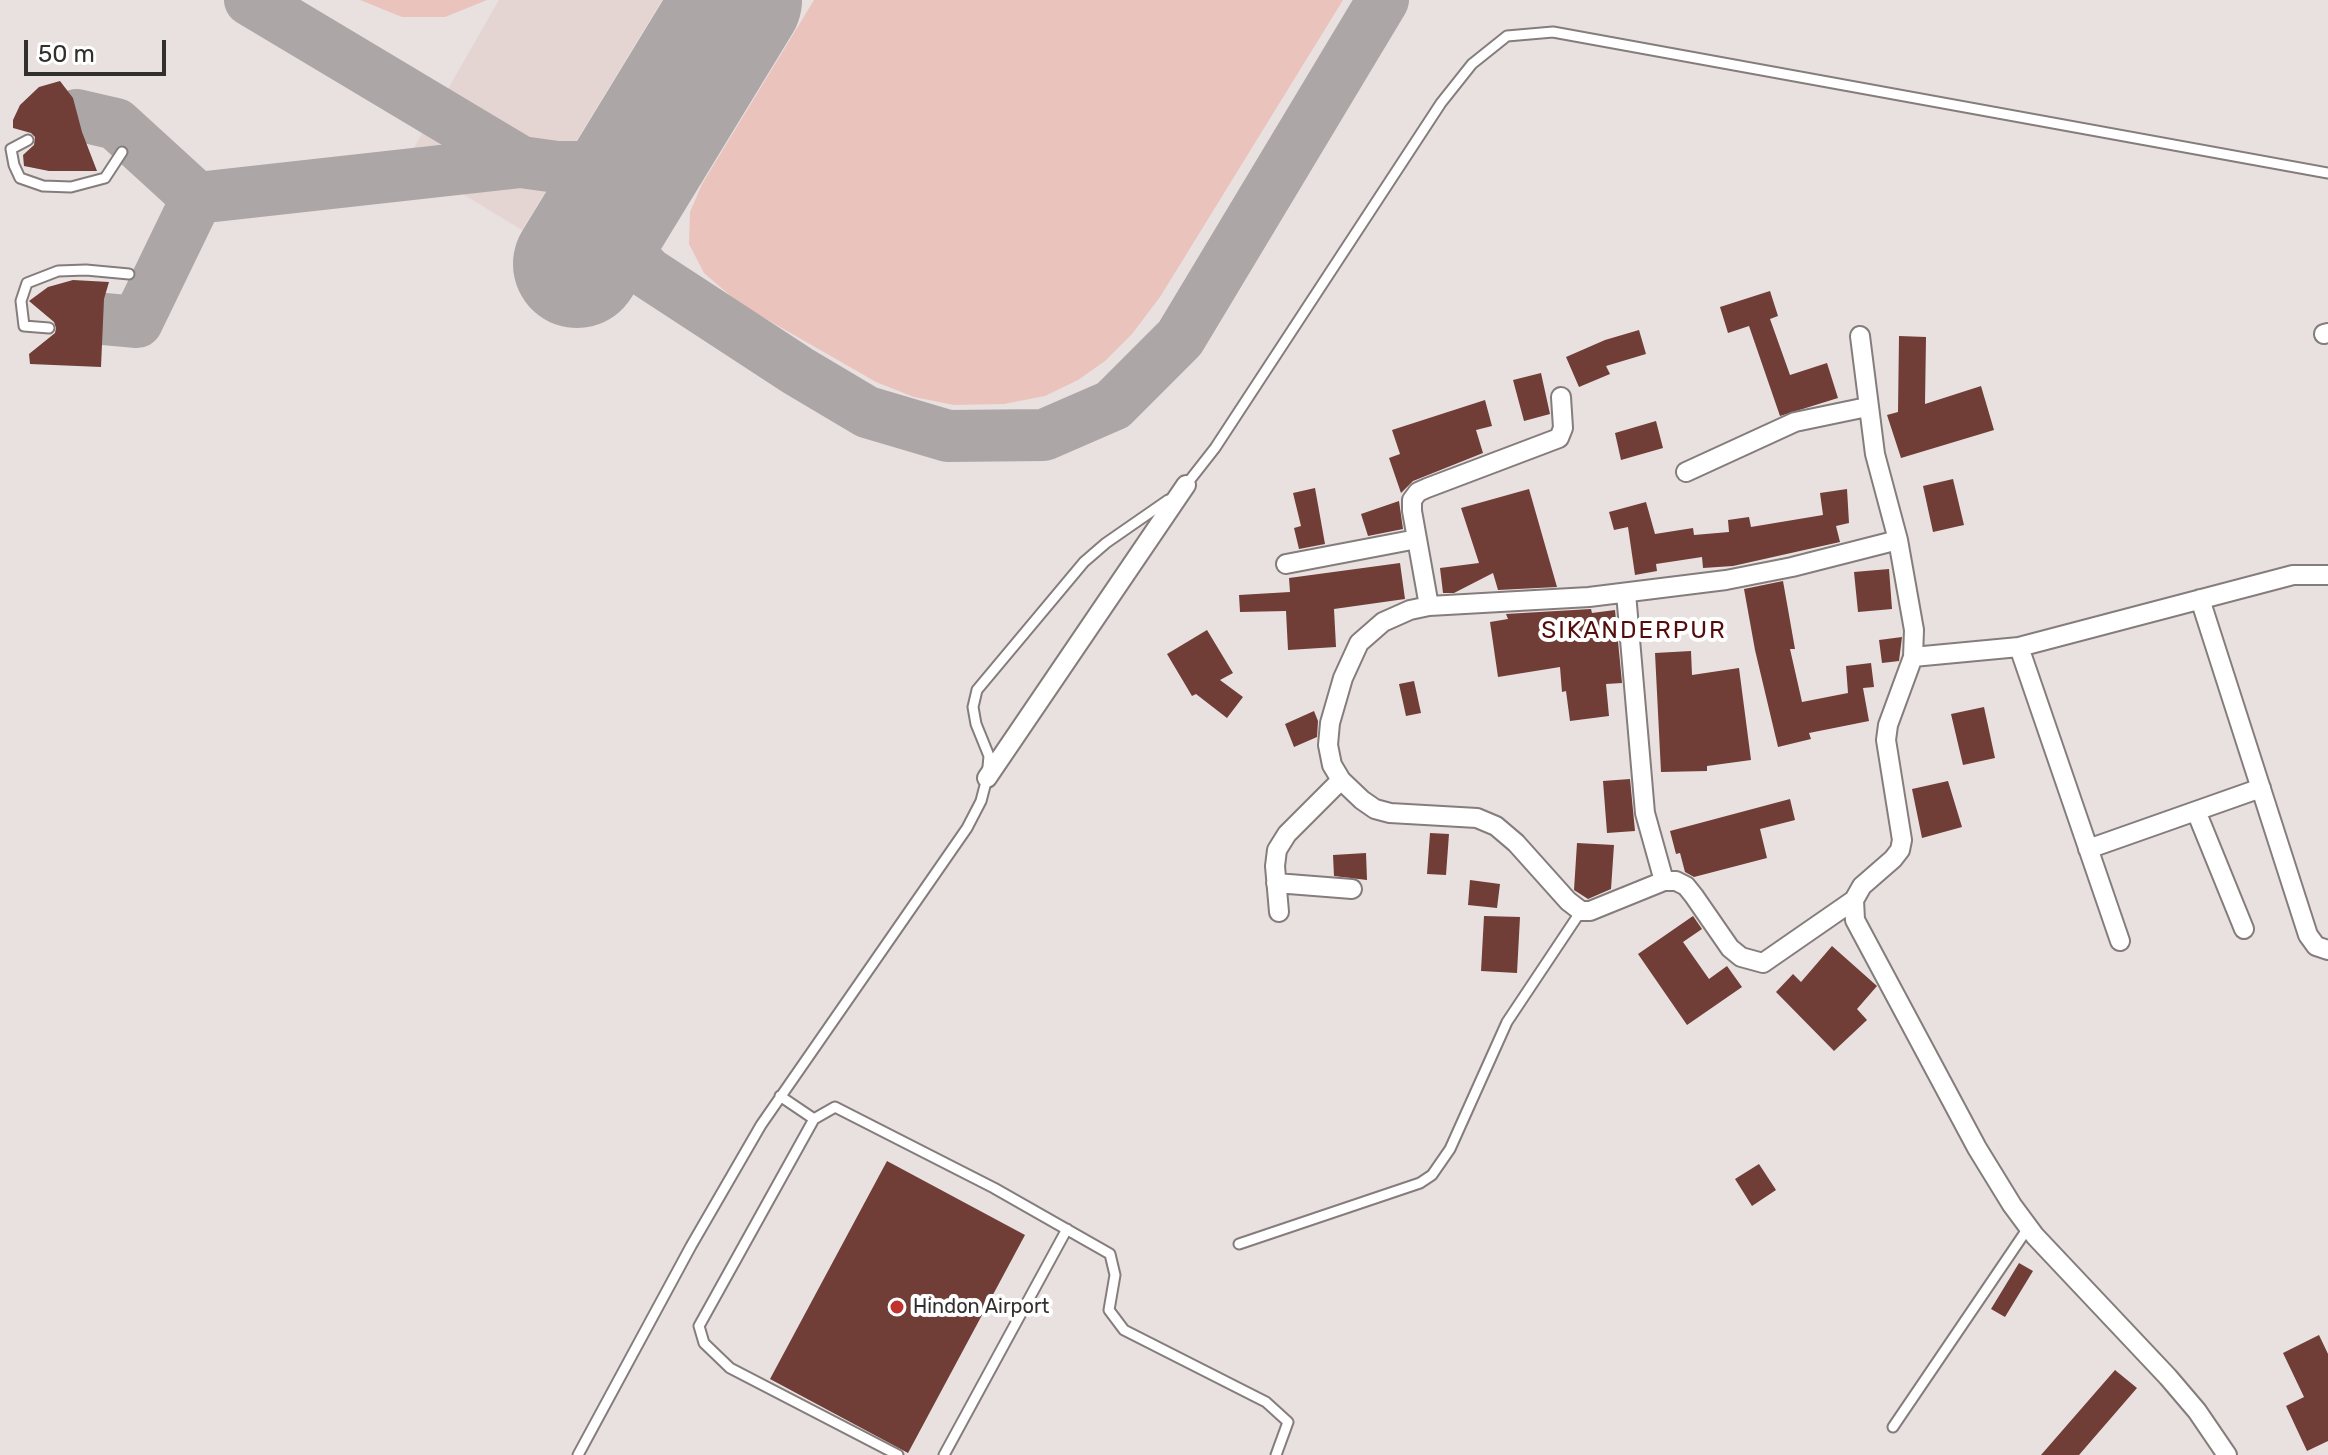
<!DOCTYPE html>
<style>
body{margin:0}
#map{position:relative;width:2328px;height:1455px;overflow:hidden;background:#e8e1e0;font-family:Rubik,sans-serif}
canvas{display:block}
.scale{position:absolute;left:24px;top:40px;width:142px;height:36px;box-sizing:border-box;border:4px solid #32302f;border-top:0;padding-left:10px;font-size:24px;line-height:28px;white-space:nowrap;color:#32302f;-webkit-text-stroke:6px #fff;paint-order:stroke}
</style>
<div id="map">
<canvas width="2328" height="1455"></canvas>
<div class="scale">50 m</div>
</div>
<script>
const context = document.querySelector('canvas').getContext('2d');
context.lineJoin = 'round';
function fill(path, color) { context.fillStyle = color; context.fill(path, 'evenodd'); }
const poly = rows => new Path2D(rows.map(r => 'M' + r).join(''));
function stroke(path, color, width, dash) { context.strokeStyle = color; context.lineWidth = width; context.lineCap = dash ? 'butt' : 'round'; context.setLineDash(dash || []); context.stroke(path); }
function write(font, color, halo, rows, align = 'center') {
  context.font = font + ' Rubik,sans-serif'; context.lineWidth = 8; context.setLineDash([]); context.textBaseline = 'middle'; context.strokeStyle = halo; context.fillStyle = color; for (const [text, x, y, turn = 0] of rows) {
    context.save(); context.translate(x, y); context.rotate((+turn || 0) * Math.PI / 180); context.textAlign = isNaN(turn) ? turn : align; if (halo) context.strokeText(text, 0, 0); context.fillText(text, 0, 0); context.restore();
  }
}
fill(poly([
 [499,0,662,0,522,230,407,160]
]), '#e4d4d2');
fill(poly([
 [360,0,487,0,445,17,402,17],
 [814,0,1343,0,1160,297,1132,334,1105,361,1078,380,1045,396,1004,404,954,405,914,397,876,382,740,304,704,273,689,244,690,212,702,184]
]), '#ebc3bd');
stroke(poly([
 [250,0,521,162,557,167,587,167,614,158,644,138,673,107],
 [77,115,116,124,197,198,521,162],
 [634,172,624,201,623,229,630,255,648,273,798,371,867,412,948,436,1044,435,1113,405,1180,338,1383,0],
 [104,319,137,322,197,198]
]), '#aca6a6', 52);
stroke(poly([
 [577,264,738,0]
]), '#aca6a6', 128);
fill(poly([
 [60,81,73,98,82,132,97,171,49,171,24,166,23,155,34,145,35,137,31,133,13,128,13,120,20,105,39,87],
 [73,280,109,282,104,299,101,367,30,364,29,354,55,333,56,328,54,322,29,301,48,287],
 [1770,291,1778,316,1770,319,1790,375,1827,363,1838,398,1780,416,1749,326,1728,333,1720,307],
 [1639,330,1646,354,1606,366,1610,374,1579,387,1566,357,1605,340],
 [1899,336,1926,337,1925,404,1981,386,1994,430,1901,458,1887,415,1898,412],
 [1541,373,1550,414,1524,421,1513,380],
 [1485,400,1492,426,1476,430,1483,453,1413,481,1401,493,1389,458,1400,454,1392,430],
 [1656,421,1663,448,1621,460,1615,433],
 [1953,479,1964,525,1933,532,1923,486],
 [1315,488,1325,544,1299,549,1294,528,1301,526,1293,493],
 [1529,489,1557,587,1498,590,1493,573,1454,593,1443,593,1440,568,1479,563,1461,508],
 [1847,489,1849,523,1836,526,1840,542,1733,566,1703,568,1702,557,1656,564,1657,571,1635,575,1628,527,1614,530,1609,512,1646,502,1655,534,1693,528,1694,535,1729,532,1728,520,1749,517,1751,527,1823,515,1820,493],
 [1399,501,1403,529,1368,536,1361,514],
 [1400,563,1405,599,1334,609,1336,647,1288,650,1286,611,1240,612,1239,595,1290,592,1289,578],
 [1889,569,1892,609,1858,612,1854,572],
 [1783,581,1795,649,1790,649,1802,702,1848,693,1846,666,1871,663,1874,687,1863,688,1869,721,1809,733,1811,739,1778,747,1755,650,1744,589],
 [1591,609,1592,613,1615,610,1622,683,1606,684,1609,716,1570,721,1566,691,1562,692,1560,667,1498,677,1490,622,1508,619,1506,614],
 [1207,630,1233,673,1220,680,1243,697,1227,718,1196,694,1192,696,1167,654],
 [1902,637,1899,661,1882,663,1879,640],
 [1691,651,1692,675,1739,668,1751,760,1707,766,1707,771,1661,772,1655,653],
 [1414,681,1421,713,1406,716,1399,684],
 [1984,707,1995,758,1963,765,1951,714],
 [1314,711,1318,721,1317,737,1294,747,1285,724],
 [1630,779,1635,831,1607,833,1603,781],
 [1948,781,1962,827,1922,838,1912,789],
 [1790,799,1795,820,1760,829,1767,858,1694,877,1685,872,1680,853,1676,854,1670,831],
 [1430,833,1449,834,1446,875,1427,874],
 [1577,843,1614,845,1611,889,1588,899,1574,890],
 [1366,853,1367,880,1334,876,1333,855],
 [1470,880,1500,884,1497,908,1468,905],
 [1484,916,1520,917,1517,973,1481,971],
 [1693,916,1702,929,1683,942,1709,979,1727,966,1742,987,1687,1025,1638,954],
 [1832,946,1877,986,1857,1009,1867,1020,1834,1051,1776,992,1793,974,1801,982],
 [887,1161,1025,1235,908,1453,770,1379],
 [1759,1164,1776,1190,1752,1206,1735,1179],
 [2019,1263,2033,1271,2005,1317,1991,1309],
 [2319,1335,2328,1354,2328,1441,2307,1451,2286,1406,2304,1397,2283,1353],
 [2115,1370,2137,1388,2079,1455,2041,1455]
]), '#703d37');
const service = poly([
 [28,140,11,149,14,165,20,178,43,186,71,187,105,178,122,152],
 [49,328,24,326,21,301,27,283,58,271,86,270,129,274],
 [1186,485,1215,448,1441,103,1472,64,1507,36,1553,32,2328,173],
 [780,1096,814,1119],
 [1239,1244,1420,1183,1432,1175,1450,1149,1507,1022,1581,911],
 [1893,1427,2028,1228],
 [578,1455,691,1246,761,1125,967,828,981,801,987,778,989,756,976,724,973,707,977,690,1084,562,1106,543,1168,500],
 [898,1455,730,1368,704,1343,699,1326,814,1119,835,1107,994,1188,1110,1254,1115,1275,1109,1310,1124,1330,1266,1402,1288,1422,1276,1455],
 [944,1455,1067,1229]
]);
const minor = poly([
 [2324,334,2328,333],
 [1860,336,1875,454,1898,540,1914,630,1913,657,1888,725,1886,740,1902,840,1900,850,1893,859,1862,886,1854,900,1855,920,1977,1148,2012,1205,2035,1236,2168,1377,2197,1411,2227,1455],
 [1686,472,1795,422,1867,407],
 [1286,564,1417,539],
 [1626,593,1645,813,1664,881],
 [2200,599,2308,935,2316,946,2328,950],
 [1429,606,1412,511,1412,500,1418,492,1427,488,1559,438,1563,428,1561,397],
 [2019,647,2120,941],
 [1913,657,2019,647,2293,575,2328,575],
 [987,778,1186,485],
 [2196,811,2244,929],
 [2088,849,2261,788],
 [1276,883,1352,889],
 [1854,900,1763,963,1741,957,1730,948,1694,896,1686,886,1676,881,1664,881,1590,911,1581,911,1568,901,1516,843,1496,826,1477,818,1390,813,1375,809,1362,800,1341,780,1332,765,1328,745,1330,723,1343,678,1359,643,1383,622,1410,610,1429,606,1589,597,1726,580,1792,567,1898,540],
 [1279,912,1275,866,1277,850,1287,834,1341,780]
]);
stroke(service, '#847d7c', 13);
stroke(minor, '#847d7c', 22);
stroke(service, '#fff', 9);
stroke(minor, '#fff', 18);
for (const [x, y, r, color] of [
 [897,1307,8,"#c0322c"]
]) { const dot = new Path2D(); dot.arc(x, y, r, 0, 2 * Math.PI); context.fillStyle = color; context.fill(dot); stroke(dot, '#fff', 3); }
write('20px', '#32302f', '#fff', [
 ["Hindon Airport",913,1307]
], 'left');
context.letterSpacing = '2px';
write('24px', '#530e0c', '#fff', [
 ["SIKANDERPUR",1634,631]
]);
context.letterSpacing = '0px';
</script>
